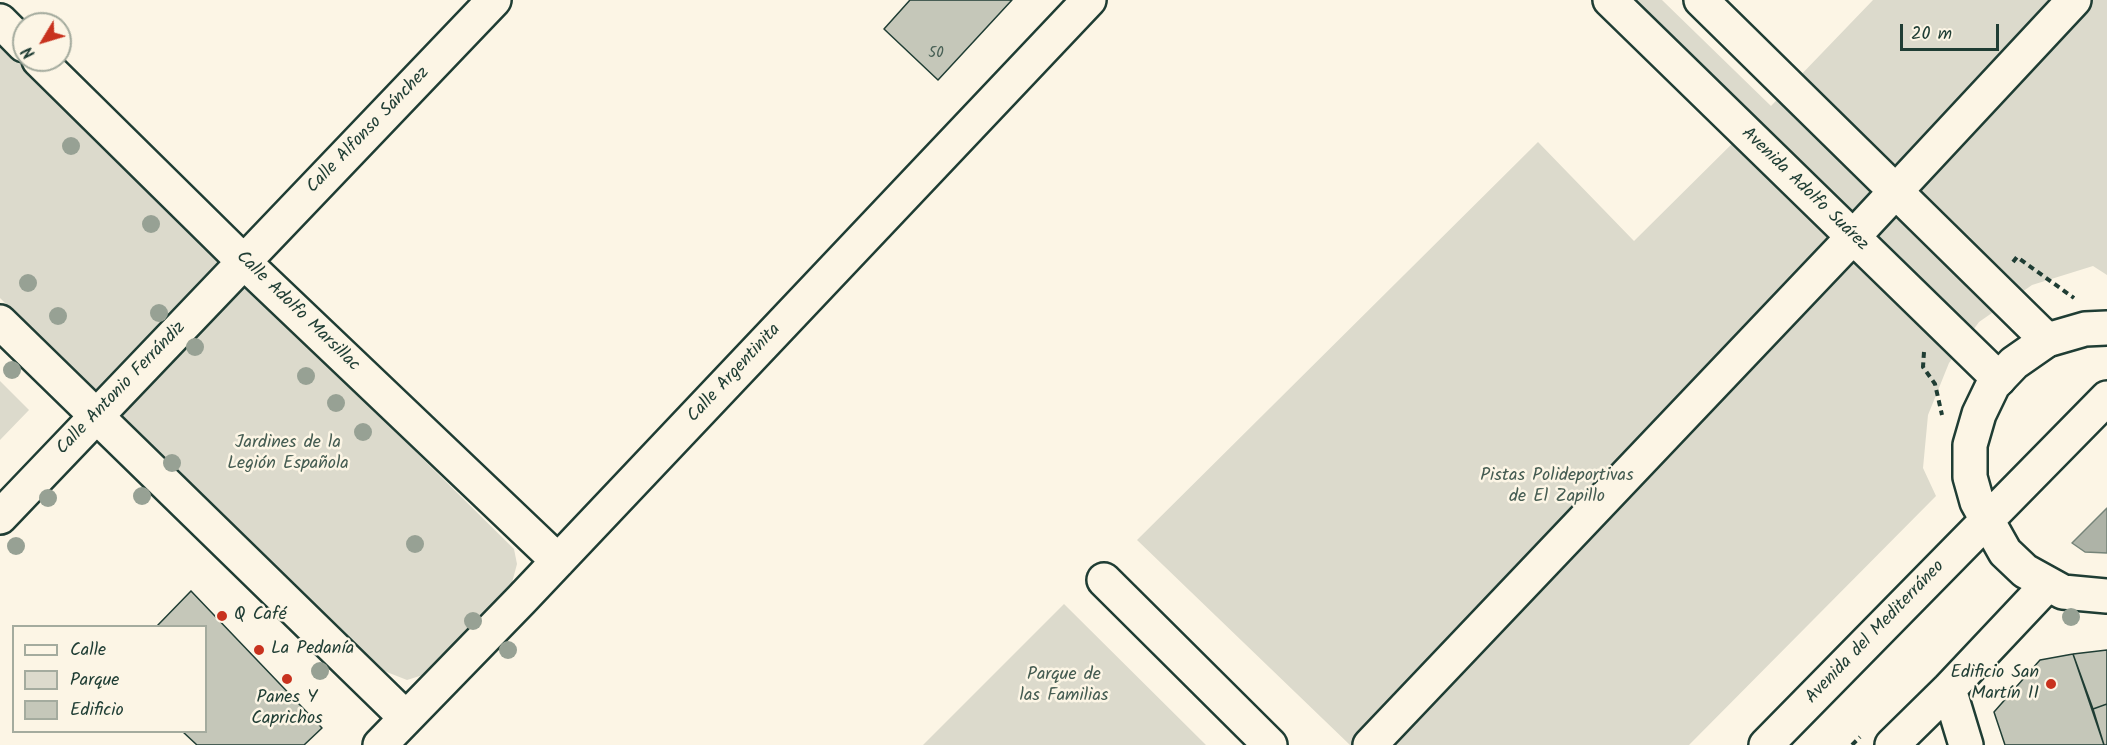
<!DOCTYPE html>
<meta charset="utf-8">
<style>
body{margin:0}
#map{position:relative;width:2107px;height:745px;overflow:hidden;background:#fcf5e5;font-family:Kalam,sans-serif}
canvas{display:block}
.legend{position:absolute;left:12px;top:625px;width:195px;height:108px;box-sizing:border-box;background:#fcf5e5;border:2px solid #a4ab9e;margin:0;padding:8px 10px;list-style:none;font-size:18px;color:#1f3d34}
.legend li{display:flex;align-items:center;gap:12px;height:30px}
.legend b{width:30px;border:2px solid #a4ab9e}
.north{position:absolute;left:12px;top:12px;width:60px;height:60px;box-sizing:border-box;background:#fcf5e5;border:2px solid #a4ab9e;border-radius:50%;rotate:232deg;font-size:16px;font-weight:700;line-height:24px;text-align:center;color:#1f3d34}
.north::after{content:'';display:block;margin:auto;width:21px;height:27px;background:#c8321e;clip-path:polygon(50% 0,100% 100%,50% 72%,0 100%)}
.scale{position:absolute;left:1900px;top:24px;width:99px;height:27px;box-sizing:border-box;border:3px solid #1f3d34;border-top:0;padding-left:8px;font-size:18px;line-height:21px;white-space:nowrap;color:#1f3d34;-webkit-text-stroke:4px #fcf5e5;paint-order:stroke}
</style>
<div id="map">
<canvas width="2107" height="745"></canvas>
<ul class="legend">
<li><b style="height:8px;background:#fcf5e5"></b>Calle</li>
<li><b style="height:16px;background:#dcdacc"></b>Parque</li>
<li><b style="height:16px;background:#c5c7b9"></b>Edificio</li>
</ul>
<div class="north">N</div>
<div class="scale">20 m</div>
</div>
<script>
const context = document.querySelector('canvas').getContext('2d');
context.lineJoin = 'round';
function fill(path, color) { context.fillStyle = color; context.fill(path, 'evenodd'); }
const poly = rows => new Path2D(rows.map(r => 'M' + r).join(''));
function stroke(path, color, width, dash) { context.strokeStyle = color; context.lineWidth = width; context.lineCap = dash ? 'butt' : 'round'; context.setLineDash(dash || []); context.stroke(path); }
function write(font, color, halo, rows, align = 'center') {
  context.font = font + ' Kalam,sans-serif'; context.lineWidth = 5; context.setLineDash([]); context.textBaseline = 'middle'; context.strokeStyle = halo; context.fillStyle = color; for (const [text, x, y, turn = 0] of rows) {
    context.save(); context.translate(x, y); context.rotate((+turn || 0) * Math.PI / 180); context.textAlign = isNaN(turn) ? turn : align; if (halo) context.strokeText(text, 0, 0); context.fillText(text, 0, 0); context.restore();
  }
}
fill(poly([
 [1631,0,1662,0,1771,106,1873,0,2107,0,2107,275,2093,266,2032,285,1979,322,1949,363,1928,415,1923,468,1936,496,1689,745,1350,745,1137,540,1538,142,1634,241,1756,120],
 [0,41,514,549,517,564,510,590,426,674,407,680,369,665,0,298],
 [0,381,29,410,0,440],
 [1064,604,1206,745,923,745]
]), '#dcdacc');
const water = poly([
 [2107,508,2107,553,2085,552,2072,543,2107,508]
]);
fill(water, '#aeb3a7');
stroke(water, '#758479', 1.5);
const building = poly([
 [910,0,1012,0,938,80,884,29,910,0],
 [191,591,322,728,304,745,197,745,183,732,206,732,206,626,157,626,191,591],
 [2107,650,2107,704,2093,709,2073,654,2107,650],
 [2073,654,2104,745,2005,745,1994,712,2040,660,2073,654],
 [2107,704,2107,745,2104,745,2093,709,2107,704]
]);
fill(building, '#c5c7b9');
stroke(building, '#1f3d34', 1.5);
const minor = poly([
 [1610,0,1999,379],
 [1701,0,2047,340],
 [0,21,24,45],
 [39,60,244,262,558,561],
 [0,322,405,717],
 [0,517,494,0],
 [1104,580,1270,745],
 [1949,689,1966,745],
 [380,745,521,600,1089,0],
 [1370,745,1853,237,2074,0],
 [1892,745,1949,689,2047,585]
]);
const major = poly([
 [2107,328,2085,329,2047,340,2014,363,1993,385,1979,414,1970,445,1970,477,1977,502,2005,552,2025,571,2063,592,2107,596],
 [1766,745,2107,398]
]);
stroke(minor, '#1f3d34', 38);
stroke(major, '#1f3d34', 38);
stroke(poly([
 [2013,262,2017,257,2074,298],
 [1924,352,1923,367,1935,384,1942,415],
 [1852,745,1860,737]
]), '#1f3d34', 4, [6, 4.5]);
stroke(minor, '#fcf5e5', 33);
stroke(major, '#fcf5e5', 33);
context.fillStyle = '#97a194';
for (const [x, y] of [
 [71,146],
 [151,224],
 [28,283],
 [159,313],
 [58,316],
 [195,347],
 [12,370],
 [306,376],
 [336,403],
 [363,432],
 [172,463],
 [142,496],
 [48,498],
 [415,544],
 [16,546],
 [2071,617],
 [473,621],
 [508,650],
 [320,671]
]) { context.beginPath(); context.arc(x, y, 9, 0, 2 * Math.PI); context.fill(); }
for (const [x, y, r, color] of [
 [222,616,6,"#c8321e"],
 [259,650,6,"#c8321e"],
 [287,679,6,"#c8321e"],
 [2051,684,6,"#c8321e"]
]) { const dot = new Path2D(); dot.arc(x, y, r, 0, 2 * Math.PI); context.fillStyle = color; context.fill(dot); stroke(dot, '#fcf5e5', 2); }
write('15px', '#486055', null, [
 ["50",936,54]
]);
write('18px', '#1f3d34', '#fcf5e5', [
 ["Calle Alfonso Sánchez",369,131,-46],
 ["Avenida Adolfo Suárez",1804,190,44],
 ["Calle Adolfo Marsillac",297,312,44],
 ["Calle Argentinita",735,374,-47],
 ["Calle Antonio Ferrándiz",122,389,-46],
 ["Avenida del Mediterráneo",1876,633,-46]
]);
write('18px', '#455c52', '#fcf5e5', [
 ["Jardines de la",288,444],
 ["Legión Española",288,465],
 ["Pistas Polideportivas",1557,477],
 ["de El Zapillo",1557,498],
 ["Parque de",1064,676],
 ["las Familias",1064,697]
]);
write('18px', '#1f3d34', '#fcf5e5', [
 ["Q Café",234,616],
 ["La Pedanía",271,650],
 ["Edificio San",2039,674,"right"],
 ["Martín II",2039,695,"right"],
 ["Panes Y",287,699,"center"],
 ["Caprichos",287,720,"center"]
], 'left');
</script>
